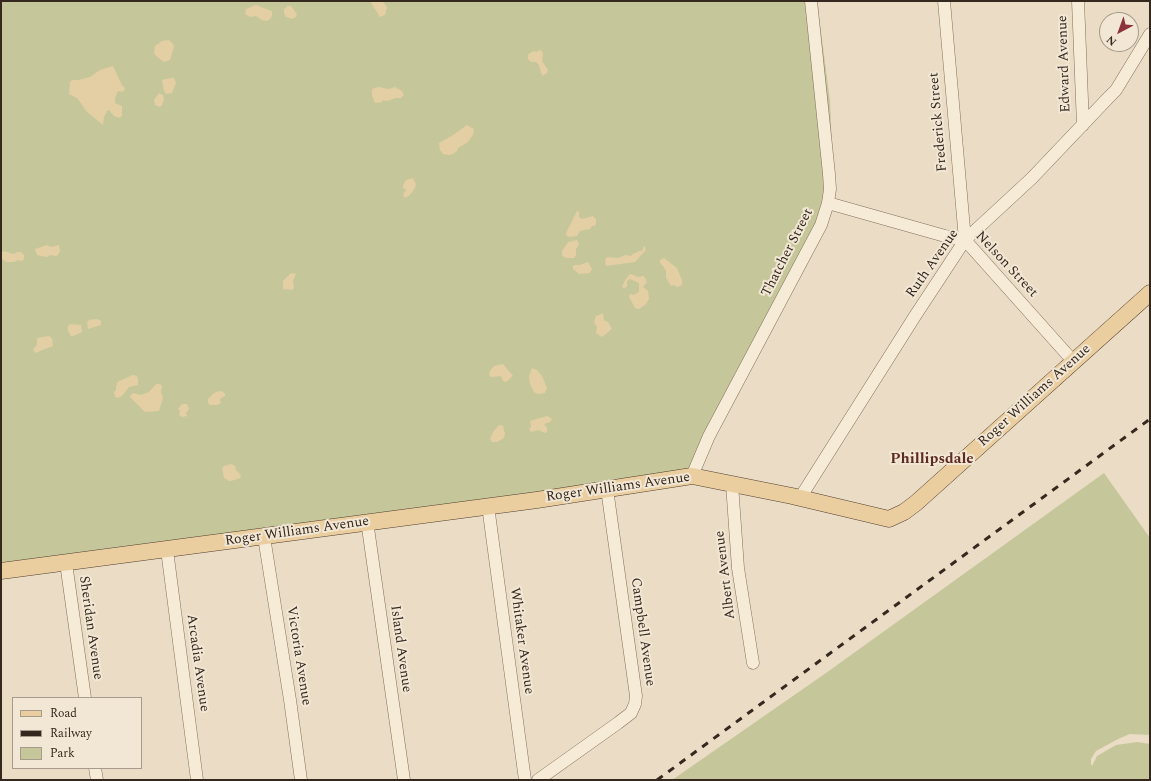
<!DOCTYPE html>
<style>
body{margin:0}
#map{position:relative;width:1151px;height:781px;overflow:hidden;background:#eadcc5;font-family:Spectral,serif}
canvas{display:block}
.frame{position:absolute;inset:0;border:2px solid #35281f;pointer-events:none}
.legend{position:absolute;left:12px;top:697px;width:130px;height:72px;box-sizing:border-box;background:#f2e7d4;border:1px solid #a69b8c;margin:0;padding:5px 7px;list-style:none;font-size:12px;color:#35281f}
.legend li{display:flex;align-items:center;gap:8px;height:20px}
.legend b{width:20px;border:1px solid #a69b8c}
.north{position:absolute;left:1099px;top:12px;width:40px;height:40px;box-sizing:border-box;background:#f2e7d4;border:1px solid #a69b8c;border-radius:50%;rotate:221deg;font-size:11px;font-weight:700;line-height:16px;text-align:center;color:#35281f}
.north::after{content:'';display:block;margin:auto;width:14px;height:18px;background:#8d3239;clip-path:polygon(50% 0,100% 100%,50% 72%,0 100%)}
</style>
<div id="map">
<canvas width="1151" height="781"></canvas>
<div class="frame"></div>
<ul class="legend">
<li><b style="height:5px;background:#eacea0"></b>Road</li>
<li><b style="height:5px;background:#35281f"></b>Railway</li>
<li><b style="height:11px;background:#c5c79a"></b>Park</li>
</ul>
<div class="north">N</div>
</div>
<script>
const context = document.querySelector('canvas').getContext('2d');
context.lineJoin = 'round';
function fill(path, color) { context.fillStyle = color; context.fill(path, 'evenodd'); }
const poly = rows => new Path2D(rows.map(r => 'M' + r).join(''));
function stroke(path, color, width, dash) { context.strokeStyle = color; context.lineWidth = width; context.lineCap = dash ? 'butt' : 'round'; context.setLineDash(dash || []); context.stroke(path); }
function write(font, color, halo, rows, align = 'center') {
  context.font = font + ' Spectral,serif'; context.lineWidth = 4; context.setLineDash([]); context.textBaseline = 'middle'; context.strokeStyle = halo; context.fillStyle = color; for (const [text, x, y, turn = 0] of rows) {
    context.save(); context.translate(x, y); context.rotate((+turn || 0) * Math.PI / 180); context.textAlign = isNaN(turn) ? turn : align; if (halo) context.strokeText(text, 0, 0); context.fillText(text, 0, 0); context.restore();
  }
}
fill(poly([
 [1,1,817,1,830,101,833,174,833,201,695,473,1,565],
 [1104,473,1150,538,1150,735,1130,734,1118,739,1096,751,1091,759,1091,764,1092,766,1097,756,1116,745,1137,742,1150,744,1150,780,672,780,826,673]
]), '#c5c79a');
fill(poly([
 [370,1,383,2,387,7,385,15,380,17],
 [256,5,272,11,272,16,270,19,267,21,262,20,256,16,250,17,245,14,246,9],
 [288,6,291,6,297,14,296,17,292,19,286,17,284,13,284,9],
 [169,40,173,44,174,47,170,60,164,62,156,56,154,53,155,46,162,41],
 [539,50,542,51,543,54,542,61,548,70,547,73,543,76,541,73,539,65,536,62,531,62,528,59,528,55,530,53,534,51,537,52],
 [113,66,122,85,125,88,123,92,118,91,115,98,115,103,122,106,122,116,119,118,114,116,109,110,107,111,104,117,103,125,87,112,77,98,69,94,70,82,72,80,78,80,90,77,100,70],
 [171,78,174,78,176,83,172,93,166,94,164,91,162,80],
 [379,87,388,89,395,87,402,91,404,95,401,98,396,98,387,101,383,100,382,102,375,103,372,96,372,90,374,88],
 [159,93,163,95,164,99,162,105,160,107,155,105,154,100],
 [467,125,474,129,473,135,468,142,458,148,457,151,453,154,449,155,443,154,440,150,439,143,453,135],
 [413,178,416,184,415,188,410,195,405,198,403,195,406,190,403,188,403,185,406,180],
 [577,211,579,212,579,217,582,219,593,216,596,219,596,223,595,226,592,226,590,229,580,231,577,236,570,237,567,236,566,233],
 [577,240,579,244,576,249,576,255,574,258,567,258,562,256,562,251,568,242],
 [47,245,51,247,59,245,60,251,58,255,56,256,50,255,47,257,37,255,35,249],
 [644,246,646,248,645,251,635,262,606,266,605,260,607,257,618,258,626,255,631,256,634,253,636,253,638,251,642,251],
 [3,251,14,254,17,252,21,252,24,255,24,259,22,261,18,260,14,262,6,262,1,258,1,253],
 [664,258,677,268,682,280,682,285,677,287,674,285,671,286,666,278,666,271,663,266,660,263,660,260],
 [588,262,592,269,590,273,579,274,573,269,573,266,575,265,580,265],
 [291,273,296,274,293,281,294,288,292,290,283,289,283,281],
 [630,274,634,275,637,277,644,276,647,282,643,287,648,291,649,299,646,304,639,309,635,308,629,297,630,294,634,295,639,292,639,283,630,279,627,281,627,287,624,288,622,287,625,280],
 [603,313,604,320,608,322,612,329,602,337,596,333,597,327,594,322,596,316],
 [97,319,101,321,101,325,88,329,87,322,89,320],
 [70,324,81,325,82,332,73,336,71,336,68,331,68,326],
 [49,336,52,338,53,346,35,353,33,349,37,345,37,338],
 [503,364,513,376,506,382,503,381,501,376,491,377,489,375,490,371,494,366],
 [532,368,537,370,542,376,547,388,545,393,538,394,534,392,530,384,529,376],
 [133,375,137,376,138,380,138,385,129,387,122,396,118,398,115,397,114,392,116,390,116,387,117,383,119,381],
 [160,384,162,386,161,392,163,398,159,411,145,412,131,398,130,396,133,393,141,395,149,392,156,384],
 [219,391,223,392,225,394,225,396,220,399,221,403,217,405,210,405,208,403,208,399,214,393],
 [182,404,187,404,189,409,186,413,187,416,182,417,179,415,180,411,178,409],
 [547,416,552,419,550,422,544,424,547,428,547,432,545,433,538,430,531,432,529,429,531,427,530,421],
 [499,425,503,426,505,434,504,438,497,442,492,442,490,439,493,432],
 [232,464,235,466,236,470,241,475,240,478,235,480,229,481,224,478,222,468,224,466]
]), '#e4cea4');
const minor = poly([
 [944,1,965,240],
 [1078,1,1083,125],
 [828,203,945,236,965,240,1073,361],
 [692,476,709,436,821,225,828,203,830,189,829,174,811,1],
 [732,484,738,568,753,663],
 [800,498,915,316,965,240,1032,178,1109,97,1116,90,1150,34],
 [488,506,525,780],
 [367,521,404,780],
 [264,537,290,700,301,780],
 [167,550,197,780],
 [66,563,85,698],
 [95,768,97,780],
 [538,780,618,723,631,713,635,704,636,696,607,489]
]);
const major = poly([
 [1,571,537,500,692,476,792,496,889,519,904,512,916,503,1150,293]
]);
stroke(minor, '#846f5d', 13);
stroke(major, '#523e30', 17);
stroke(minor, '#f6ebd7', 12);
stroke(major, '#eacea0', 16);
stroke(poly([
 [657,780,1150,419]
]), '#35281f', 3, [7, 7]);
write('14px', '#35281f', '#f2e7d4', [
 ["Edward Avenue",1065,64,-92],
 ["Frederick Street",939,122,-95],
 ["Thatcher Street",788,253,-63],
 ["Ruth Avenue",933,264,-55],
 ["Nelson Street",1006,265,47],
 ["Roger Williams Avenue",1035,396,-42],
 ["Roger Williams Avenue",618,488,-8],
 ["Roger Williams Avenue",297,532,-8],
 ["Albert Avenue",726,575,-97],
 ["Sheridan Avenue",90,628,82],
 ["Campbell Avenue",642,632,82],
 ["Whitaker Avenue",521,641,82],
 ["Island Avenue",400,649,82],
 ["Victoria Avenue",298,656,81],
 ["Arcadia Avenue",197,663,82]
]);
write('bold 15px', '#5e2b22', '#f2e7d4', [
 ["Phillipsdale",932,460]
]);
</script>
